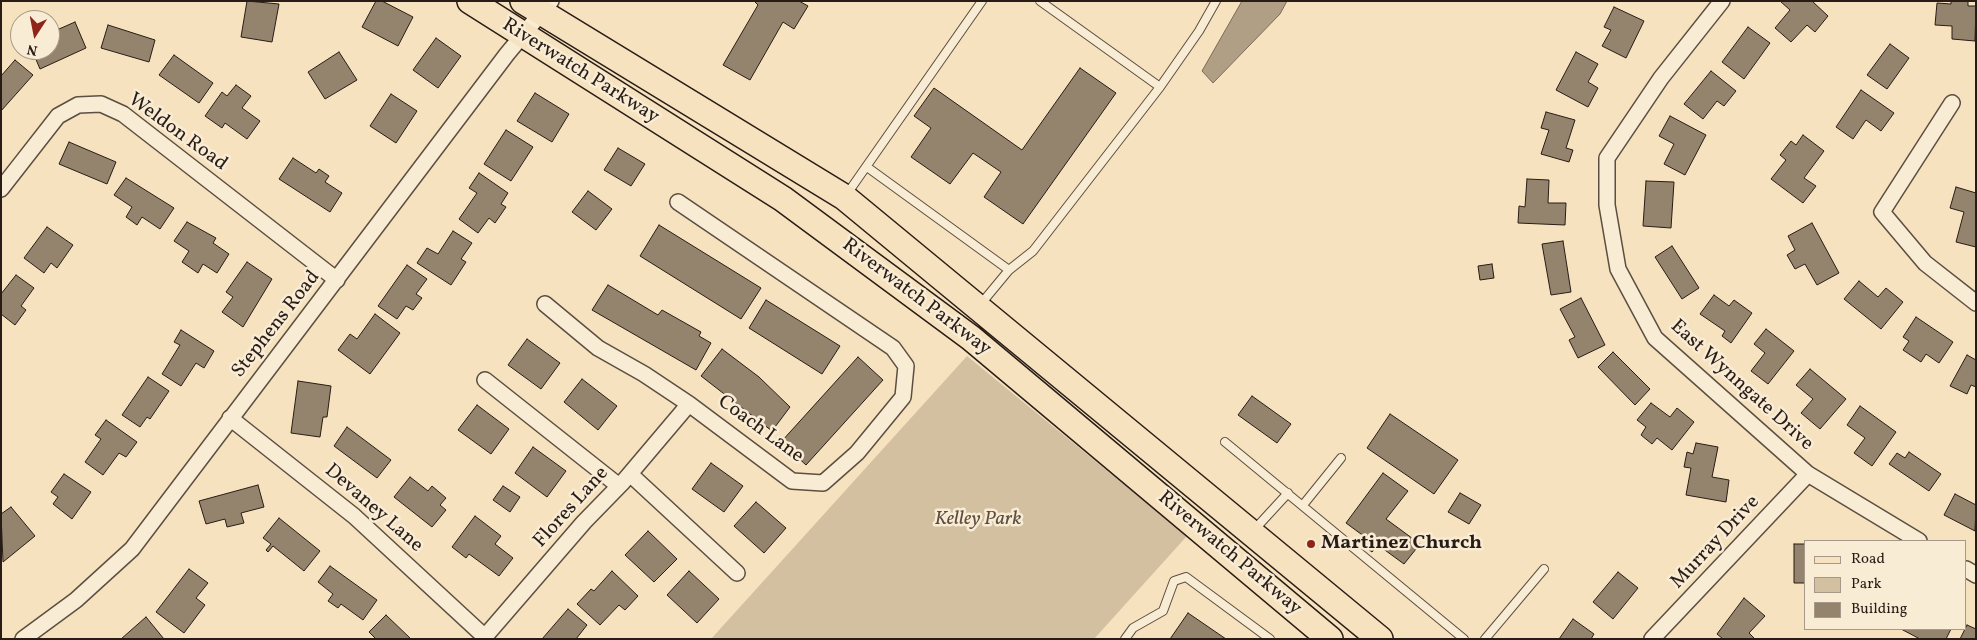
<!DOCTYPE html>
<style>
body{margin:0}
#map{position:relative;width:1977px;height:640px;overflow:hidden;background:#f6e2be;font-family:Vollkorn,serif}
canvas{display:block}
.frame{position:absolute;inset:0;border:2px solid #291c16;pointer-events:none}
.legend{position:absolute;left:1804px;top:540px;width:162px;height:90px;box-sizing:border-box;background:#f9ecd5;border:1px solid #a69989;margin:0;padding:6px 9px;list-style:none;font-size:15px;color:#291c16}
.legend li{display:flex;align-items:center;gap:10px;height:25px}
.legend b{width:25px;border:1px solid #a69989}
.north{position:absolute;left:10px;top:10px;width:50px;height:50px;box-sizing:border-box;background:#f9ecd5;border:1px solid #a69989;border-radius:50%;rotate:191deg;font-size:14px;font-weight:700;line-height:20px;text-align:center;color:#291c16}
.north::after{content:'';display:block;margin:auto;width:18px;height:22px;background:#8f2418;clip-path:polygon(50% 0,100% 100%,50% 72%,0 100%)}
</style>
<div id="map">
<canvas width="1977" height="640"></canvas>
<div class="frame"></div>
<ul class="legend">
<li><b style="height:6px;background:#f6e2be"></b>Road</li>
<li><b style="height:14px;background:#d3c0a1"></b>Park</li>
<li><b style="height:14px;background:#94836d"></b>Building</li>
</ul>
<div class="north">N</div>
</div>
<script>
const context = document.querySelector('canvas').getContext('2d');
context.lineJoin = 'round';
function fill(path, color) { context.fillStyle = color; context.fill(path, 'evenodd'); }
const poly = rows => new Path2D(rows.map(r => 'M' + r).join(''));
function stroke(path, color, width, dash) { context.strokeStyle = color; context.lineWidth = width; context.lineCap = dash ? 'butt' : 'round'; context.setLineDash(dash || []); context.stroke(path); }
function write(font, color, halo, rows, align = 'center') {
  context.font = font + ' Vollkorn,serif'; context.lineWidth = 5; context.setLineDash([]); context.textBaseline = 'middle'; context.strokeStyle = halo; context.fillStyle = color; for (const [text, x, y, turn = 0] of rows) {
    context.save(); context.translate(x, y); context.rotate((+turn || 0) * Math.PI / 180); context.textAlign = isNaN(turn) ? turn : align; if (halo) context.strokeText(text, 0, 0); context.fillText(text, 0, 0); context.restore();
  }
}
fill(poly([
 [967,356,1187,536,1094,639,711,639]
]), '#d3c0a1');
const water = poly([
 [1242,1,1287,1,1280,14,1213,83,1202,71,1242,1]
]);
fill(water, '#b09f85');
stroke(water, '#7a6b59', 1);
const building = poly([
 [247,1,279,4,272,42,241,37,247,1],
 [376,1,382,1,413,17,398,46,362,27,376,1],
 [754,1,799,1,808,6,794,29,783,22,750,80,723,65,758,5,754,1],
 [1780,1,1812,1,1828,16,1815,32,1807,25,1791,42,1775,28,1790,10,1780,1],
 [1951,1,1968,1,1968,6,1976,6,1975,41,1952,39,1952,26,1935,25,1937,3,1951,4,1951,1],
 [1614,7,1644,21,1626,58,1602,46,1611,30,1604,27,1614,7],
 [75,22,86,48,40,69,32,50,50,50,50,33,75,22],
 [108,25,155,40,149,62,101,48,108,25],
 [1748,27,1770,43,1744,79,1722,62,1748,27],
 [436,38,461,56,438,88,413,70,436,38],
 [1890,44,1909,58,1887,89,1867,75,1890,44],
 [339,52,357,80,325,99,308,72,339,52],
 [1576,52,1598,64,1588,82,1598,88,1588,107,1556,90,1576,52],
 [174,55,213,83,199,103,159,75,174,55],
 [15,60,33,75,1,111,1,76,15,60],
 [1080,68,1116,93,1023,224,984,197,1001,172,973,153,950,184,911,157,931,128,914,116,934,88,1022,150,1080,68],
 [1711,71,1736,91,1724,106,1717,101,1703,119,1684,104,1711,71],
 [236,85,251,96,242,108,260,121,247,139,225,123,222,128,205,116,222,92,227,96,236,85],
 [1861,90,1894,113,1881,131,1866,120,1853,139,1836,127,1861,90],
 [535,93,569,114,552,142,517,121,535,93],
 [391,94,417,111,396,143,370,126,391,94],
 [1546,112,1575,120,1566,148,1573,150,1569,162,1541,154,1549,130,1541,128,1546,112],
 [1670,116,1706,135,1685,175,1664,164,1674,144,1659,136,1670,116],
 [506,130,533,147,511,181,484,164,506,130],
 [1803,135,1824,151,1804,178,1816,186,1803,203,1771,179,1786,160,1780,155,1791,141,1796,145,1803,135],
 [69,142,116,162,107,184,59,164,69,142],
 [618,148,645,164,631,186,604,170,618,148],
 [293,158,316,173,319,169,329,176,325,182,342,193,330,212,279,179,293,158],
 [479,173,508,193,501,204,506,207,495,223,489,218,478,233,459,219,477,193,469,188,479,173],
 [126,178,174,208,160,229,142,217,137,225,126,217,132,207,114,195,126,178],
 [1527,179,1549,180,1548,203,1566,203,1565,225,1518,223,1519,206,1525,207,1527,179],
 [1646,181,1674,182,1671,228,1643,226,1646,181],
 [1956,187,1976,193,1976,247,1956,242,1964,212,1950,208,1956,187],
 [588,191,612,209,596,230,572,212,588,191],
 [187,222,216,238,213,243,229,254,217,273,203,264,198,273,182,262,189,251,174,241,187,222],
 [1812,223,1839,273,1817,285,1805,264,1795,269,1787,255,1795,250,1788,236,1812,223],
 [659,225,761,288,741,319,640,256,659,225],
 [47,227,73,245,57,268,51,263,44,273,24,258,47,227],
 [453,231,472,243,461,259,466,262,451,285,417,263,427,248,438,254,453,231],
 [1563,241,1571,292,1551,295,1542,244,1563,241],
 [1672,246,1699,288,1682,299,1655,257,1672,246],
 [247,262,272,279,243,327,222,312,233,297,226,292,247,262],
 [1492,264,1494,278,1480,280,1478,266,1492,264],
 [407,265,427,279,416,294,422,298,413,310,406,306,397,319,378,306,407,265],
 [16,275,34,288,21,306,26,310,15,325,1,314,1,294,16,275],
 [1859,281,1878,297,1886,288,1903,302,1881,329,1844,299,1859,281],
 [608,285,658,315,662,310,701,332,699,336,711,343,696,370,592,310,608,285],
 [1714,295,1729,306,1734,300,1752,313,1731,343,1722,336,1725,331,1700,314,1714,295],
 [1581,298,1605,345,1578,358,1569,340,1575,337,1560,309,1581,298],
 [766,300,840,346,822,374,749,328,766,300],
 [375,314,400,333,370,374,338,350,350,334,357,339,375,314],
 [1916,317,1953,342,1939,363,1926,354,1921,362,1903,350,1909,341,1903,337,1916,317],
 [1766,329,1794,351,1768,384,1751,371,1765,353,1754,344,1766,329],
 [181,330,214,351,204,368,196,363,181,386,162,374,180,345,174,342,181,330],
 [527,339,560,363,541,389,508,365,527,339],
 [722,349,759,377,790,407,772,431,701,376,722,349],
 [1613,352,1650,389,1635,405,1598,367,1613,352],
 [1967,355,1976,360,1976,387,1971,385,1967,394,1950,386,1967,355],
 [858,357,883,380,806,465,781,442,858,357],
 [1810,369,1846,399,1820,429,1801,413,1813,399,1796,385,1810,369],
 [148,377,169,391,150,419,147,417,140,427,122,415,148,377],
 [582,379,617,406,598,430,564,402,582,379],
 [298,381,331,386,327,417,323,417,320,437,291,433,298,381],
 [1252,396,1291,424,1277,443,1238,415,1252,396],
 [1651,403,1670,417,1677,408,1694,422,1672,450,1657,438,1652,444,1641,435,1646,427,1637,420,1651,403],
 [477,405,509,429,491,454,458,430,477,405],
 [1860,406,1896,432,1872,466,1854,453,1865,438,1847,425,1860,406],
 [1390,414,1458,460,1434,494,1367,448,1390,414],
 [106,420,137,442,126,457,119,453,103,475,85,462,101,439,95,435,106,420],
 [347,427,391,460,377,478,334,446,347,427],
 [1696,443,1718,447,1712,477,1729,480,1726,502,1686,495,1691,468,1684,467,1687,452,1693,454,1696,443],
 [533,447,566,471,547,497,515,473,533,447],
 [1909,452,1941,474,1929,491,1889,464,1897,453,1905,458,1909,452],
 [711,463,743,486,724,512,692,489,711,463],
 [1383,473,1408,491,1386,519,1420,544,1404,564,1378,545,1372,552,1360,543,1365,537,1346,523,1383,473],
 [64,474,91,492,72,519,53,504,58,497,51,492,64,474],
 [410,477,428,491,432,486,446,498,440,505,446,510,432,527,394,497,410,477],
 [258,485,264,507,241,513,244,523,227,527,225,519,206,524,199,501,258,485],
 [503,486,520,497,510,512,493,500,503,486],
 [1460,493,1481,505,1469,524,1448,512,1460,493],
 [1955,494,1976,505,1975,531,1944,515,1955,494],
 [756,502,786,528,764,553,734,526,756,502],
 [11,507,35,536,3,562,1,514,11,507],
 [475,516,501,536,495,544,513,558,499,576,469,554,466,558,452,547,475,516],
 [279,518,320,551,304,571,273,546,268,552,266,550,271,544,263,538,279,518],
 [648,531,677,559,654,582,625,555,648,531],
 [1794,544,1806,544,1806,583,1794,583,1794,544],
 [330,566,377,600,363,620,341,604,338,608,328,601,333,594,318,582,330,566],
 [189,569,208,583,196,598,205,605,184,633,156,612,189,569],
 [612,571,638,596,625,610,619,605,600,625,577,604,591,589,594,591,612,571],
 [689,571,719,599,697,623,667,595,689,571],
 [1618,572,1638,588,1613,619,1593,602,1618,572],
 [1744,598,1765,616,1749,633,1755,639,1723,639,1717,634,1744,598],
 [568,609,587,625,576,639,542,639,568,609],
 [1188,613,1226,639,1170,639,1188,613],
 [386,615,411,639,376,639,369,632,386,615],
 [146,617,164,639,121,639,146,617],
 [1573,619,1594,634,1591,639,1559,639,1573,619],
 [1967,625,1976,629,1976,639,1960,639,1967,625],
 [1901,629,1951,629,1946,639,1920,639,1901,629]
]);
fill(building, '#94836d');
stroke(building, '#291c16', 1);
const lane = poly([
 [1040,1,1160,87],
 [867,167,1009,270],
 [847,194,982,1],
 [980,305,1009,270,1033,251,1160,87,1199,31,1216,1],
 [1225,442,1464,639],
 [1303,505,1341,458],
 [1254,530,1288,493],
 [1125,639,1133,628,1163,611,1174,581,1186,577,1270,639],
 [1485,639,1544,569]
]);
const street = poly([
 [1722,1,1661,78,1607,158,1607,205,1618,269,1655,338,1808,474,1919,541],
 [1952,103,1882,212,1925,263,1976,303],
 [1,189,58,116,78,105,101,104,123,114,337,280],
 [545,304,598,348,644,374,689,404,792,481,823,483,857,453,903,397,906,366,893,348,678,202],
 [485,380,619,486],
 [230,418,354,516,485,637],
 [630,474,737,573],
 [1966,569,1976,575],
 [23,639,76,600,132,549,507,54,551,1],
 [483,639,584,522,623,482,689,404],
 [1652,639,1808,474]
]);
const primary = poly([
 [470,1,783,199,971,338,1330,639],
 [523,1,844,197,1380,639]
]);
stroke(lane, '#5c4e40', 10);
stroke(street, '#5c4e40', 18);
stroke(primary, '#291c16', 28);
stroke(lane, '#f9ecd5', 8);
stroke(street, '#f9ecd5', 15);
stroke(primary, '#f6e2be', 25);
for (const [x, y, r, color] of [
 [1311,544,5,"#8f2418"]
]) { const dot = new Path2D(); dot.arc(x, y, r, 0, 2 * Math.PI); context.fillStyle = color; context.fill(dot); stroke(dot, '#f9ecd5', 2); }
write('20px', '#291c16', '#f9ecd5', [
 ["Riverwatch Parkway",580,72,32],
 ["Weldon Road",177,133,36],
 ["Riverwatch Parkway",916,298,37],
 ["Stephens Road",277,325,-52],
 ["East Wynngate Drive",1741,386,42],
 ["Coach Lane",760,430,36],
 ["Flores Lane",572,508,-48],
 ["Devaney Lane",373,509,41],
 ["Murray Drive",1716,543,-47],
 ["Riverwatch Parkway",1229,554,40]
]);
write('italic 20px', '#5c4d40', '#f9ecd5', [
 ["Kelley Park",978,520]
]);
write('bold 20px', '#291c16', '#f9ecd5', [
 ["Martinez Church",1321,544]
], 'left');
</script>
